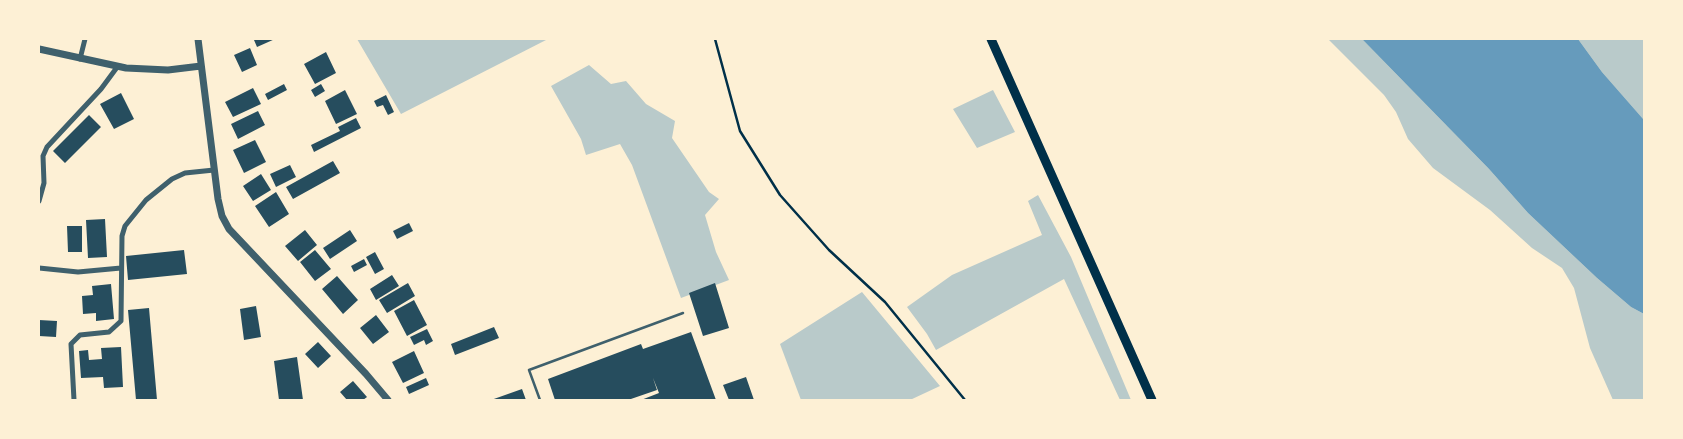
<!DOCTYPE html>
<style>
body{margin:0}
#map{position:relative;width:1683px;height:439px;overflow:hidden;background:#fdf0d5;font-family:Ubuntu,sans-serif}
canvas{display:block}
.frame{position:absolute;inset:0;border:40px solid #fdf0d5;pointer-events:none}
</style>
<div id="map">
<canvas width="1683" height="439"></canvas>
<div class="frame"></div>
</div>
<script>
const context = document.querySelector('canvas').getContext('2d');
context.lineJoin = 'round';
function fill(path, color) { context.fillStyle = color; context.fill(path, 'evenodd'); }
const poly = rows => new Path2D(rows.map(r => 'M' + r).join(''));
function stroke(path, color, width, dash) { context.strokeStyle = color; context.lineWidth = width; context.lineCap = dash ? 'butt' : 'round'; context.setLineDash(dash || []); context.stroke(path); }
fill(poly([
 [357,39,548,39,401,114],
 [1328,39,1362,39,1489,169,1528,213,1597,278,1631,307,1644,314,1644,400,1613,400,1590,348,1574,288,1562,268,1532,248,1490,210,1433,168,1408,139,1396,112,1384,95],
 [1578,39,1644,39,1644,120,1602,72],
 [589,65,611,84,626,81,646,104,675,121,672,138,709,192,719,199,705,215,716,252,729,280,681,298,632,165,620,144,586,155,581,139,551,86],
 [993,90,1015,132,977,148,953,109],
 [1038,195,1071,257,1131,400,1120,400,1064,279,936,350,927,334,907,307,952,275,1042,235,1028,201],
 [862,292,940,386,910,400,801,400,780,344]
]), '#b9caca');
fill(poly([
 [1362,39,1578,39,1602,72,1644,120,1644,314,1631,307,1597,278,1528,213,1489,169]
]), '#669bbc');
fill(poly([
 [256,39,275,39,257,47,254,40],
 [250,48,257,65,242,72,234,55],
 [326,52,336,73,315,84,304,64],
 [284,84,287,90,268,100,265,94],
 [321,84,325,91,315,97,311,90],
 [253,88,261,104,233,117,225,102],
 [345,90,357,114,336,124,325,101],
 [121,93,134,119,114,129,100,104],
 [386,95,394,112,388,115,383,105,377,107,374,101],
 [258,111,265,125,238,139,231,124],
 [89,115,101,127,65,163,53,151],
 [356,118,361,128,314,152,311,145,340,131,338,127],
 [255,140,266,162,244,173,233,150],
 [333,161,340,173,293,199,286,187],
 [290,165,296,177,276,187,270,174],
 [261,174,271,190,253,201,243,186],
 [276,192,289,214,269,227,255,206],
 [105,219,107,257,88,258,86,220],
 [409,223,413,231,397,239,393,231],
 [67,226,82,226,82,252,68,252],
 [305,230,317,245,298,261,285,246],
 [350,230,357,241,330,259,323,248],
 [184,250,187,274,128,280,126,256],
 [315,250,331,269,315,281,300,262],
 [375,252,384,269,375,274,366,257],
 [364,259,367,265,354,272,351,266],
 [392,275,399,286,376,300,370,289],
 [337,276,358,300,343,314,322,289],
 [408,283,415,296,387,313,379,300],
 [715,283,729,328,703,336,689,293],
 [111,284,114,319,96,321,96,313,83,314,82,296,93,295,92,286],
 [414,300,427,325,407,336,394,311],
 [256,306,261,337,244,340,240,309],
 [149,308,157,400,136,400,128,310],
 [376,315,389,332,373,344,360,328],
 [39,320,57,321,56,337,39,336],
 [494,327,499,338,455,355,451,344],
 [427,329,433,341,426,345,424,340,414,345,410,337],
 [691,332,716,400,641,400,659,393,653,378,657,390,628,400,555,400,548,379,641,344,643,349],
 [318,342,331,356,318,368,305,354],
 [121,347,123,387,104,388,103,377,81,378,79,351,88,350,89,360,102,359,101,348],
 [414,351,424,373,403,383,392,362],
 [297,357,303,400,279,400,274,361],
 [746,377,754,400,729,400,723,385],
 [426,378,429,385,409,394,406,387],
 [353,381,367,397,363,400,347,400,340,392],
 [522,389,526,400,491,400]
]), '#264d5e');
stroke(poly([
 [715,39,740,131,780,195,829,250,885,302,965,400]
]), '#003049', 2.5);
stroke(poly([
 [540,400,529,370,683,313]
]), '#3f606c', 2.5);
stroke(poly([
 [80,59,85,39],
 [39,201,44,183,43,156,47,147,101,89,118,66],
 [39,268,78,272,121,268],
 [74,400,71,344,80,335,109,332,121,321,122,236,125,226,146,200,172,179,185,173,214,170]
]), '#3f606c', 5);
stroke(poly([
 [198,39,218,199,222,216,229,229,366,374,388,400],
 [39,49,126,68,168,70,201,66]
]), '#3f606c', 7);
stroke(poly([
 [991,39,1152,400]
]), '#003049', 9);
</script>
